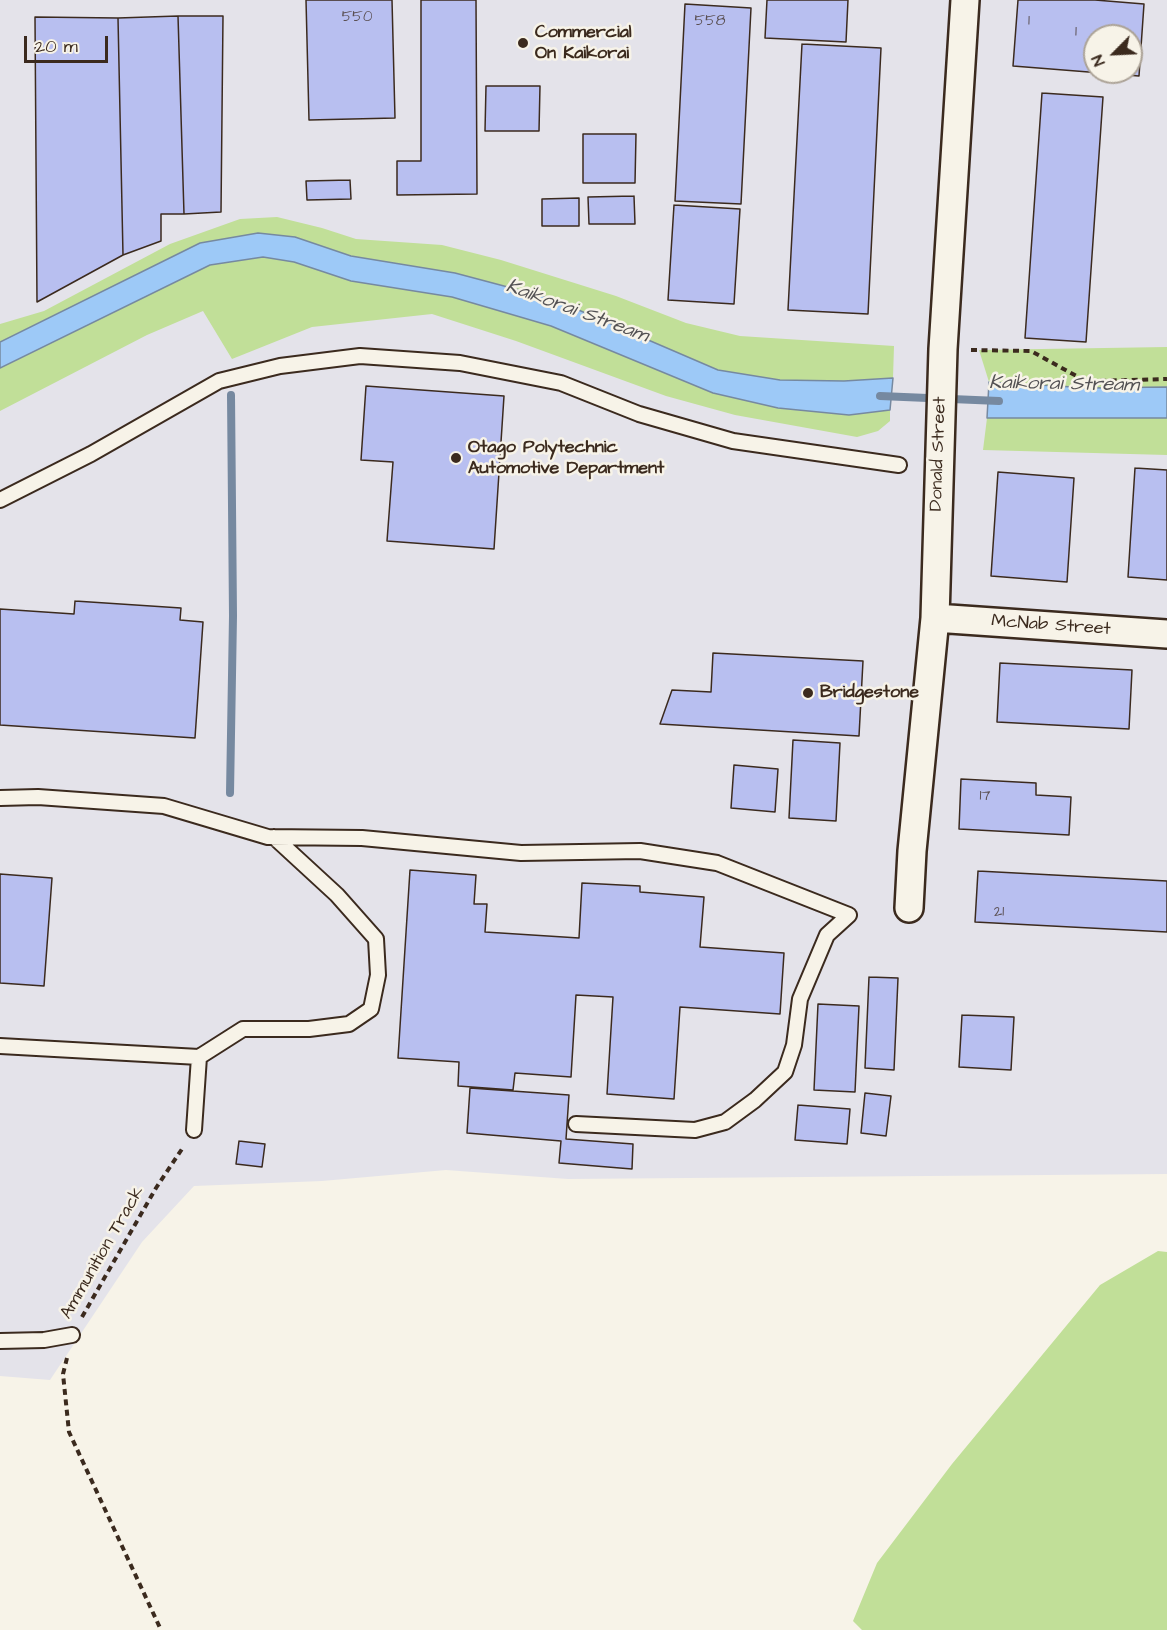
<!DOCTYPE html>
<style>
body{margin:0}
#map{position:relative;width:1167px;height:1630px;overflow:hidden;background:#f7f3e8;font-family:"Architects Daughter",sans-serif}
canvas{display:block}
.north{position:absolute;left:1083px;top:24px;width:60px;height:60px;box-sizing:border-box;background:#f7f3e8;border:2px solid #aca397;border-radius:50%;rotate:246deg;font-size:16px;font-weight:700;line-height:24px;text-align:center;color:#3b2a1e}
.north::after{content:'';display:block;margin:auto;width:21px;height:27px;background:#3b2a1e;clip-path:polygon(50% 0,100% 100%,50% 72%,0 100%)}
.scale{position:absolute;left:24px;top:36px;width:84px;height:27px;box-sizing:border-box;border:3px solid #3b2a1e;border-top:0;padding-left:8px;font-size:18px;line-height:21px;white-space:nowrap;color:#3b2a1e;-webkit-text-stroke:4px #f7f3e8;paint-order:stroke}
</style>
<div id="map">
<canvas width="1167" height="1630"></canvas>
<div class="north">N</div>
<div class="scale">20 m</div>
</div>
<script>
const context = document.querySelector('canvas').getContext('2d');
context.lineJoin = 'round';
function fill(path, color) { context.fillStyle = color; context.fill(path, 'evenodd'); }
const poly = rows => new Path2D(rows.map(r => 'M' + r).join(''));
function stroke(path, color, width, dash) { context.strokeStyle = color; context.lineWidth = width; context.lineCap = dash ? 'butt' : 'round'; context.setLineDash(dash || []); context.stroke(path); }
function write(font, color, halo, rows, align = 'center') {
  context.font = font + ' "Architects Daughter",sans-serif'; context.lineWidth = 5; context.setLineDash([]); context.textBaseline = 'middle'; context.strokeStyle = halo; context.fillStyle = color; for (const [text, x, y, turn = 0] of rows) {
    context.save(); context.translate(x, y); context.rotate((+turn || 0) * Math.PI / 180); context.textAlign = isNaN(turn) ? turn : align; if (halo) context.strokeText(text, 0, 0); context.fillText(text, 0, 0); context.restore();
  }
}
fill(poly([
 [0,0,1167,0,1167,1174,568,1179,446,1170,322,1181,194,1186,142,1242,50,1380,0,1376],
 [1095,36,1131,36,1131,72,1095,72]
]), '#e4e3ea');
fill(poly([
 [277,217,322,228,356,239,442,245,501,260,616,296,686,323,740,336,894,346,893,378,844,381,780,380,718,370,553,299,455,273,351,256,295,237,200,243,0,342,0,324,44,311,170,244,240,219],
 [263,257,294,262,351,281,453,295,551,326,713,393,778,408,849,415,890,410,890,421,878,431,857,437,735,415,666,396,516,341,432,314,312,327,232,359,203,311,147,335,0,411,0,368,10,362,210,265],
 [1167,347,1167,387,1090,388,989,382,979,350],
 [987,418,1167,418,1167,455,983,450],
 [1158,1251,1167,1252,1167,1630,862,1630,853,1621,877,1563,952,1464,1100,1285]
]), '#c1df98');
const water = poly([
 [258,233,295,237,351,256,455,273,553,299,718,370,780,380,844,381,893,378,890,410,849,415,778,408,713,393,551,326,452,297,351,281,294,262,263,257,210,265,0,368,0,342,200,243,258,233],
 [989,382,1090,388,1167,387,1167,418,987,418,989,382]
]);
fill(water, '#9dc9f7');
stroke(water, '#7689a0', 1.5);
stroke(poly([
 [880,396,999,401],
 [230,793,233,616,231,395]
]), '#7689a0', 8);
const building = poly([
 [306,0,392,0,395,118,309,120,306,0],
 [421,0,476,0,477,194,397,195,397,161,421,161,421,0],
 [767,0,848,0,846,42,765,38,767,0],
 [1018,0,1095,0,1144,4,1139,76,1013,66,1018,0],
 [1095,36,1131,36,1131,72,1095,72,1095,36],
 [685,4,751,8,741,204,675,201,685,4],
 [178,16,184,214,161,214,161,241,123,255,118,18,178,16],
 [178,16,223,16,221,212,184,214,178,16],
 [35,17,118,18,123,255,37,302,35,17],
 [802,44,881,48,868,314,788,310,802,44],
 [486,86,540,86,539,131,485,131,486,86],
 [1042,93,1103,97,1086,342,1025,338,1042,93],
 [583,134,636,134,635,183,583,183,583,134],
 [350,180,351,199,307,200,306,181,350,180],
 [634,196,635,224,589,224,588,197,634,196],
 [579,198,579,226,542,226,542,199,579,198],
 [674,205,740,209,734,304,668,300,674,205],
 [366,386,504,396,494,549,387,541,393,462,361,460,366,386],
 [1135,468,1167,470,1167,580,1128,577,1135,468],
 [998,472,1074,478,1067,582,991,576,998,472],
 [75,601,181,608,180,620,203,622,195,738,0,725,0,609,74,614,75,601],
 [713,653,863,661,859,736,660,724,672,690,711,692,713,653],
 [1000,663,1132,670,1129,729,997,722,1000,663],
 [793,740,840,743,836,821,789,818,793,740],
 [734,765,778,769,775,812,731,808,734,765],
 [961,779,1036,783,1036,795,1071,797,1069,835,959,829,961,779],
 [410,870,476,875,474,904,487,904,485,932,579,938,582,883,640,886,640,892,704,897,700,947,784,953,780,1014,680,1007,674,1099,607,1094,613,997,576,995,571,1077,515,1073,513,1090,458,1086,459,1062,398,1058,410,870],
 [978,871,1167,881,1167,932,975,922,978,871],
 [0,874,52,878,44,986,0,983,0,874],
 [869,977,898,978,894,1070,865,1068,869,977],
 [818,1004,859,1006,855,1092,814,1090,818,1004],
 [962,1015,1014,1017,1011,1070,959,1067,962,1015],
 [470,1088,569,1095,566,1139,633,1144,632,1169,559,1163,561,1141,467,1133,470,1088],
 [865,1093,891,1096,886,1136,861,1133,865,1093],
 [798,1105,850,1109,847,1144,795,1140,798,1105],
 [239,1141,265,1144,262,1167,236,1164,239,1141]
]);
fill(building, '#b8bff0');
stroke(building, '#3b2a1e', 1.5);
const lane = poly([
 [0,500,91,454,219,381,280,366,360,356,460,363,561,383,639,414,733,441,899,465],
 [0,798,38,797,164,806,268,837,362,838,521,853,640,851,717,863,849,915,827,935,800,999,794,1045,785,1072,755,1100,725,1122,695,1130,576,1124],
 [0,1046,199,1057,194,1130],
 [199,1057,243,1029,309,1029,349,1024,371,1009,378,975,376,939,337,895,274,837],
 [0,1341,44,1340,72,1335]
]);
const street = poly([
 [935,618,1167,634],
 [909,908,912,851,935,618,943,349,965,0]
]);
stroke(lane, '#3b2a1e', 18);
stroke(street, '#3b2a1e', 32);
stroke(poly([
 [971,350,1031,351,1080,378,1093,381,1167,379],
 [82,1317,156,1188,184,1146],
 [67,1358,63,1374,69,1432,161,1630]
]), '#3b2a1e', 4, [6, 4.5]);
stroke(lane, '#f7f3e8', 14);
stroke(street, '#f7f3e8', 27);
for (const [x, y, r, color] of [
 [523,43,6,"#3b2a1e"],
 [456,458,6,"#3b2a1e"],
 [808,693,6,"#3b2a1e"]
]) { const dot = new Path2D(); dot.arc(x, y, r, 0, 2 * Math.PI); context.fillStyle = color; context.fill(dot); stroke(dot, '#f7f3e8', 2); }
write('15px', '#5a4f52', null, [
 ["550",357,18],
 ["558",710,22],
 ["1",1029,22],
 ["1",1076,33],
 ["17",985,797],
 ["21",999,913]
]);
write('bold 18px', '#3b2a1e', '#f7f3e8', [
 ["Commercial",535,33],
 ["On Kaikorai",535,54],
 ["Otago Polytechnic",468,448],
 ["Automotive Department",468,469],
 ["Bridgestone",820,693]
], 'left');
write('18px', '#3b2a1e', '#f7f3e8', [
 ["Donald Street",939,454,-88],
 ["McNab Street",1051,626,4],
 ["Ammunition Track",103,1253,-60]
]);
write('italic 20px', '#545254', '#f7f3e8', [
 ["Kaikorai Stream",577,312,20],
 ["Kaikorai Stream",1064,385,1]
]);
</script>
